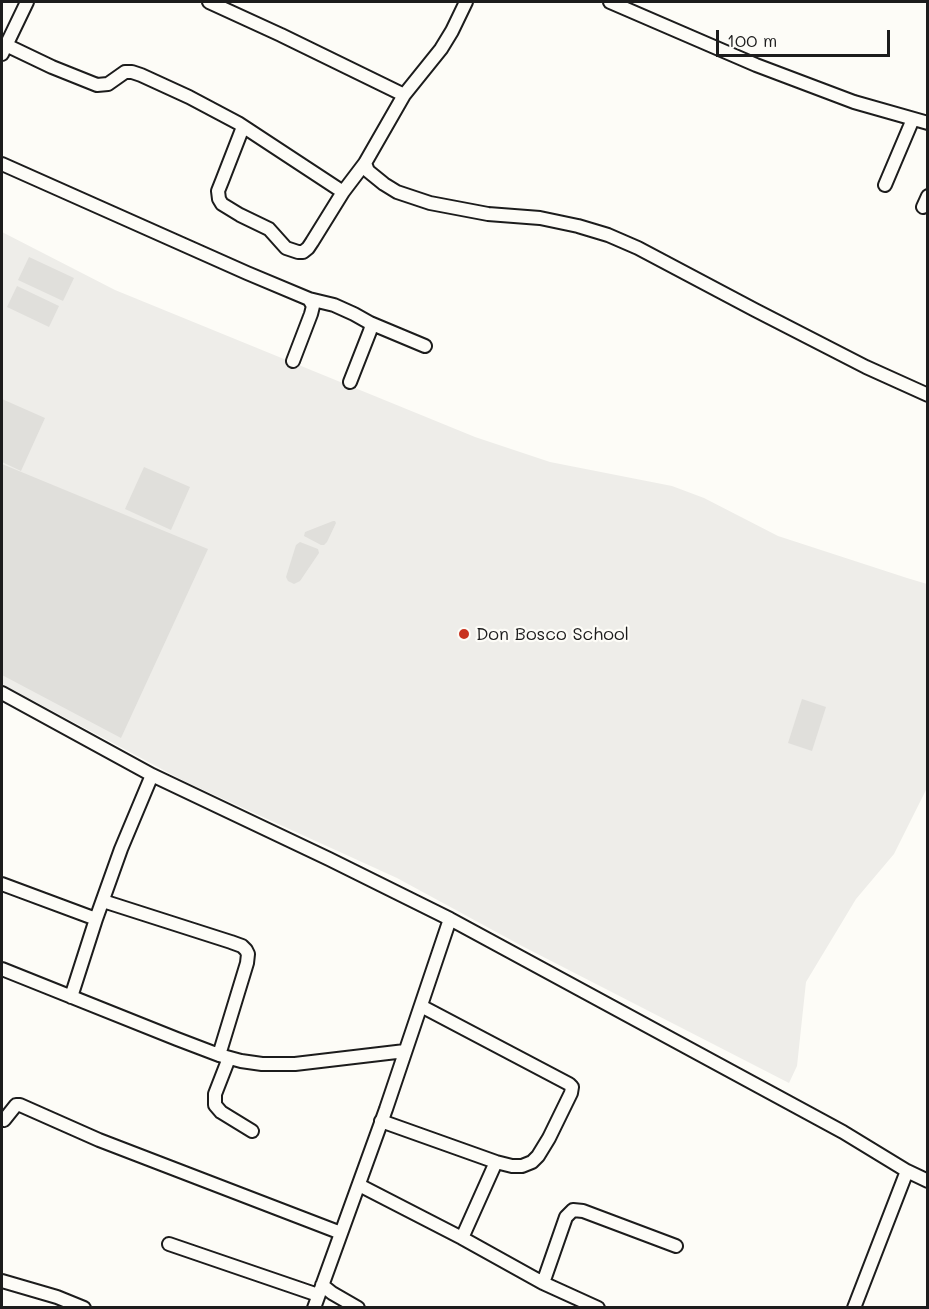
<!DOCTYPE html>
<style>
body{margin:0}
#map{position:relative;width:929px;height:1309px;overflow:hidden;background:#fdfcf7;font-family:Mali,sans-serif}
canvas{display:block}
.frame{position:absolute;inset:0;border:3px solid #1c1c1c;pointer-events:none}
.scale{position:absolute;left:716px;top:30px;width:174px;height:27px;box-sizing:border-box;border:3px solid #1c1c1c;border-top:0;padding-left:8px;font-size:18px;line-height:21px;white-space:nowrap;color:#1c1c1c;-webkit-text-stroke:4px #fdfcf7;paint-order:stroke}
</style>
<div id="map">
<canvas width="929" height="1309"></canvas>
<div class="frame"></div>
<div class="scale">100 m</div>
</div>
<script>
const context = document.querySelector('canvas').getContext('2d');
context.lineJoin = 'round';
function fill(path, color) { context.fillStyle = color; context.fill(path, 'evenodd'); }
const poly = rows => new Path2D(rows.map(r => 'M' + r).join(''));
function stroke(path, color, width, dash) { context.strokeStyle = color; context.lineWidth = width; context.lineCap = dash ? 'butt' : 'round'; context.setLineDash(dash || []); context.stroke(path); }
function write(font, color, halo, rows, align = 'center') {
  context.font = font + ' Mali,sans-serif'; context.lineWidth = 4.5; context.setLineDash([]); context.textBaseline = 'middle'; context.strokeStyle = halo; context.fillStyle = color; for (const [text, x, y, turn = 0] of rows) {
    context.save(); context.translate(x, y); context.rotate((+turn || 0) * Math.PI / 180); context.textAlign = isNaN(turn) ? turn : align; if (halo) context.strokeText(text, 0, 0); context.fillText(text, 0, 0); context.restore();
  }
}
fill(poly([
 [2,232,115,290,475,437,550,462,672,486,704,498,778,536,907,578,927,584,927,788,894,854,856,899,806,982,797,1066,789,1083,522,946,397,878,186,782,2,684]
]), '#eeede9');
fill(poly([
 [29,257,74,278,63,301,18,280],
 [17,286,59,306,49,327,7,307],
 [2,399,45,418,21,471,2,462],
 [2,464,208,549,121,738,2,675],
 [144,467,190,487,171,530,125,509],
 [333,521,335,521,336,523,327,542,324,545,321,545,304,536,305,532],
 [300,542,318,549,319,553,300,581,294,584,288,581,286,577,296,545],
 [802,699,826,707,812,751,788,743]
]), '#e0dfdb');
const minor = poly([
 [209,2,281,35,404,95],
 [610,2,756,65,854,102,928,123],
 [6,45,52,67,97,85,108,84,125,72,132,72,141,75,189,97,238,123,343,192],
 [2,54,27,2],
 [243,127,222,181,218,191,219,199,222,204,240,215,269,229,286,248,298,252,303,252,308,248,312,242,343,192,365,163,404,95,441,49,452,31,466,2],
 [365,163,368,171,384,184,397,192,430,203,488,214,540,218,578,226,608,235,638,248,755,310,866,367,928,395],
 [2,164,247,273,309,299,313,306,311,314,293,361],
 [885,185,913,119],
 [923,207,928,196],
 [309,299,334,305,354,314,370,323,371,327,370,331,350,382],
 [370,323,425,346],
 [2,693,152,775,329,859,450,919,843,1132,907,1171,928,1181],
 [2,884,96,919],
 [103,901,231,942,242,946,246,950,248,954,247,963,219,1055],
 [2,969,177,1039,219,1055,241,1061,262,1064,295,1064,405,1051],
 [71,997,96,919,121,849,152,775],
 [229,1058,215,1094,215,1105,221,1112,252,1131],
 [2,1119,4,1120,16,1105,20,1105,99,1140,341,1233],
 [381,1121,496,1162,512,1166,522,1166,532,1162,538,1156,549,1138,571,1093,572,1087,569,1084,421,1006],
 [359,1185,462,1238,543,1283,598,1308],
 [462,1238,496,1162],
 [169,1244,318,1295],
 [2,1281,57,1297,84,1308],
 [543,1283,566,1217,573,1210,583,1211,676,1246],
 [322,1285,332,1293,358,1308],
 [314,1308,386,1109,450,919],
 [854,1308,907,1171]
]);
stroke(minor, '#1c1c1c', 16);
stroke(minor, '#fdfcf7', 12);
for (const [x, y, r, color] of [
 [464,634,6,"#c8321e"]
]) { const dot = new Path2D(); dot.arc(x, y, r, 0, 2 * Math.PI); context.fillStyle = color; context.fill(dot); stroke(dot, '#fdfcf7', 2); }
write('18px', '#1c1c1c', '#fdfcf7', [
 ["Don Bosco School",476,634]
], 'left');
</script>
